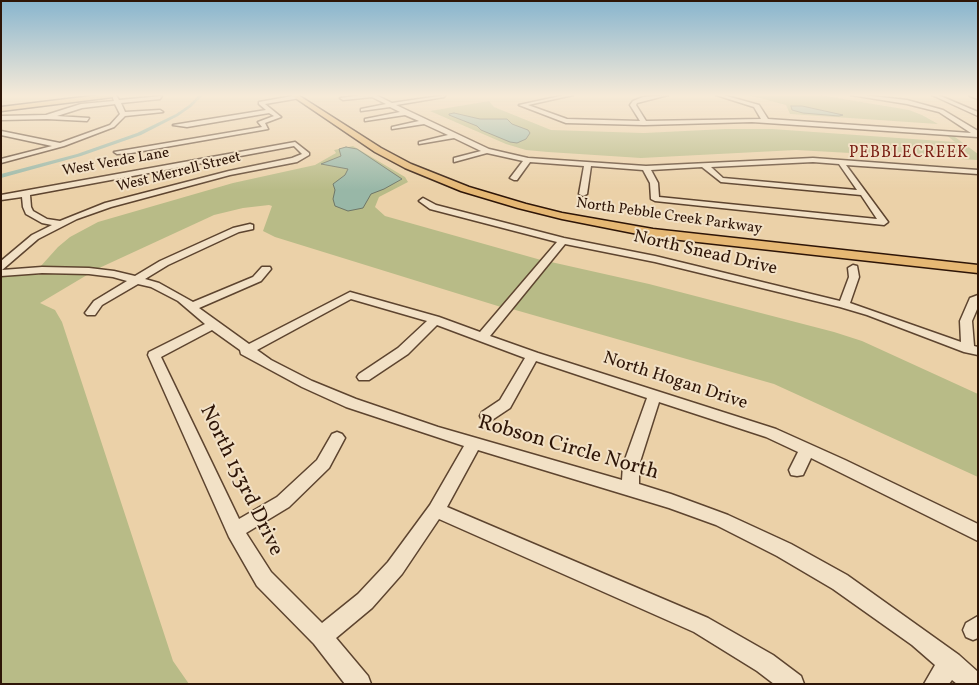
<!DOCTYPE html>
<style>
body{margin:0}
#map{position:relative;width:979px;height:685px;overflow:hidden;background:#ebd1a8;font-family:Vollkorn,serif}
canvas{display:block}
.frame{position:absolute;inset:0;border:2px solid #2e1507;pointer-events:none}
</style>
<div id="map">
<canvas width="979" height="685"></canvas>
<div class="frame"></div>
</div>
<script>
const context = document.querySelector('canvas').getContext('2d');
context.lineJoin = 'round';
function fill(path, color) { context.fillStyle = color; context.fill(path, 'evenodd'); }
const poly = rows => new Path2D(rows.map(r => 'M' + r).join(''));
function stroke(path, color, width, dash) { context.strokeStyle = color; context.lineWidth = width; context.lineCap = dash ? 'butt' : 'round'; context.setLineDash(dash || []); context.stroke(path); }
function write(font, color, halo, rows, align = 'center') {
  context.font = font + ' Vollkorn,serif'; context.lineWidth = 4; context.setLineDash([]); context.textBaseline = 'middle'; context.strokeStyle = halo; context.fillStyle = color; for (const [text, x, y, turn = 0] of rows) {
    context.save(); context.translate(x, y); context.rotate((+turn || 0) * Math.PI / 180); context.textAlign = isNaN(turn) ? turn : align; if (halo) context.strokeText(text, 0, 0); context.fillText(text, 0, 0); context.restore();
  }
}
fill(poly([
 [748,95,820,95,909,110,922,115,938,124,790,114,786,105],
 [489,101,494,107,551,130,644,133,725,129,772,129,955,142,945,134,951,134,978,154,978,160,796,150,641,158,548,152,526,150,506,144,430,111],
 [353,146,405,177,408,182,379,197,375,207,385,216,541,260,501,307,275,237,263,231,272,206,269,205,243,208,214,215,97,269,40,267,58,247,70,237,98,222,233,183,315,165,336,153,334,150],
 [551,262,649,284,834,332,862,341,978,394,978,477,774,384,512,309],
 [53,274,87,275,40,303,55,310,62,322,173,661,189,684,1,684,1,276]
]), '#b8bb87');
const water = poly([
 [791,106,802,106,843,115,839,116,803,113,792,110,791,106],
 [454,113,480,119,507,119,512,124,528,130,530,133,526,139,517,143,510,142,481,130,477,126,449,115,449,114,454,113],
 [346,147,357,149,402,179,384,189,371,194,363,208,348,211,335,206,333,199,335,190,333,184,345,175,348,169,321,164,341,156,339,149,346,147]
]);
fill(water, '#98b7a7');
stroke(water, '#6e7667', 1);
fill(poly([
 [199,95,203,95,191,107,178,116,141,135,81,156,1,178,1,174,77,154,137,133,176,114,189,105,199,95]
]), '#98b7a7');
const minor = poly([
 [112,95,116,95,119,100,162,96,160,99,121,103,125,112,160,110,163,112,125,116,114,127,64,146,1,163,1,159,52,146,1,135,1,131,60,143,110,125,120,114,115,104,82,108,57,116,89,118,87,121,47,119,1,120,1,116,46,115,81,104,114,101,112,95],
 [298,95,300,98,265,104,281,117,265,123,268,129,131,153,117,154,114,152,262,127,258,122,274,116,269,113,187,127,173,125,266,110,259,104,259,102,298,95],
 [362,95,376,95,392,103,446,95,444,97,396,105,489,149,528,158,646,166,813,158,978,170,978,174,846,165,888,222,884,225,655,201,651,199,650,183,643,170,591,166,587,194,583,196,579,194,584,166,530,162,517,180,514,180,510,178,523,161,487,153,454,162,454,158,481,151,454,138,419,144,419,142,448,135,424,124,392,129,392,127,419,121,405,115,365,121,365,119,400,112,390,107,361,111,361,109,386,104,372,97,343,100,340,98,362,95],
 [813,162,839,164,857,190,723,178,711,167,813,162],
 [702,167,721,182,861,195,877,219,659,197,658,183,651,170,702,167],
 [565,95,573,95,528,105,567,119,640,121,630,105,633,101,643,97,668,95,637,103,636,105,646,121,761,119,754,107,716,95,723,95,759,105,768,119,971,133,939,112,907,104,851,95,862,95,907,100,943,110,978,131,978,137,752,122,644,125,566,123,519,105,565,95],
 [932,95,938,95,978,112,978,116,932,95],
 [969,95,978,95,978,99,970,96,969,95],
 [295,142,309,153,309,155,297,162,230,175,111,207,77,219,38,239,2,270,42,267,89,268,114,271,135,276,160,261,233,228,250,224,253,225,253,229,239,232,168,265,145,279,159,283,193,302,253,277,262,267,270,267,271,269,261,281,199,308,249,344,350,292,439,317,480,332,557,242,430,209,419,201,423,198,436,205,564,238,655,256,840,301,849,277,848,268,853,265,857,266,859,277,850,303,961,342,960,321,970,298,978,295,978,307,972,321,974,346,978,347,978,355,964,352,867,315,840,307,655,262,565,244,490,336,538,353,776,429,845,460,978,524,978,541,811,458,803,475,797,476,791,475,789,470,798,452,766,437,659,402,639,465,639,484,671,494,728,515,791,544,847,575,959,655,978,672,978,684,957,684,952,680,949,684,924,684,935,665,912,645,833,589,777,556,716,525,669,508,478,450,447,507,708,618,773,655,801,676,804,684,774,684,757,671,694,632,439,519,402,574,372,608,336,638,368,676,371,684,345,684,314,644,257,586,229,537,148,355,149,352,205,324,178,301,151,287,138,284,102,305,95,315,87,315,85,313,94,301,127,281,113,277,89,274,42,273,1,276,1,261,32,235,52,225,42,223,26,214,23,207,22,197,1,200,1,195,295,142],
 [294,146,302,154,292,158,229,171,105,203,60,221,47,219,33,211,31,207,30,195,294,146],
 [351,299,427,321,398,348,359,374,357,377,359,380,369,380,408,354,437,325,525,358,500,400,482,412,480,416,482,420,487,421,492,420,510,408,536,361,647,398,623,465,622,480,438,427,356,399,312,381,271,360,257,350,351,299],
 [212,330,240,350,241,354,302,387,346,407,464,446,430,505,388,562,358,594,322,623,271,572,246,533,289,507,329,468,345,438,342,434,337,432,332,434,317,460,277,497,239,519,161,357,212,330],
 [978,616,978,638,973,640,966,637,963,630,966,623,978,616]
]);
const major = poly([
 [100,95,116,95,113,97,1,111,1,107,100,95],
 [291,95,298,95,381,148,411,164,469,187,526,204,562,213,653,229,978,265,978,273,653,237,562,219,518,208,461,191,405,168,375,152,291,95]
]);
stroke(minor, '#5d442f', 3);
stroke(major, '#2e1507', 3);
fill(minor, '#f2e1c6');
fill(major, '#e6b874');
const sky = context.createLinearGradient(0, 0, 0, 190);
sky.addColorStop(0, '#88b5ce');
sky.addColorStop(0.5, '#f6ead8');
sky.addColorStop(1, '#f6ead800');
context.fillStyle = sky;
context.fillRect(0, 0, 979, 190);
write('15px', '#2e1507', '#f2e1c6', [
 ["West Verde Lane",116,163,-10],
 ["West Merrell Street",179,173,-14],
 ["North Pebble Creek Parkway",669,217,8]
]);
context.letterSpacing = '1px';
write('16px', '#7a1f14', '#f2e1c6', [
 ["PEBBLECREEK",909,154]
]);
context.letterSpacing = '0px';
write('18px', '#2e1507', '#f2e1c6', [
 ["North Snead Drive",705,254,13],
 ["North Hogan Drive",675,382,18]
]);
write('21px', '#2e1507', '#f2e1c6', [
 ["Robson Circle North",568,449,16],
 ["North 153rd Drive",240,481,64]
]);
</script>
